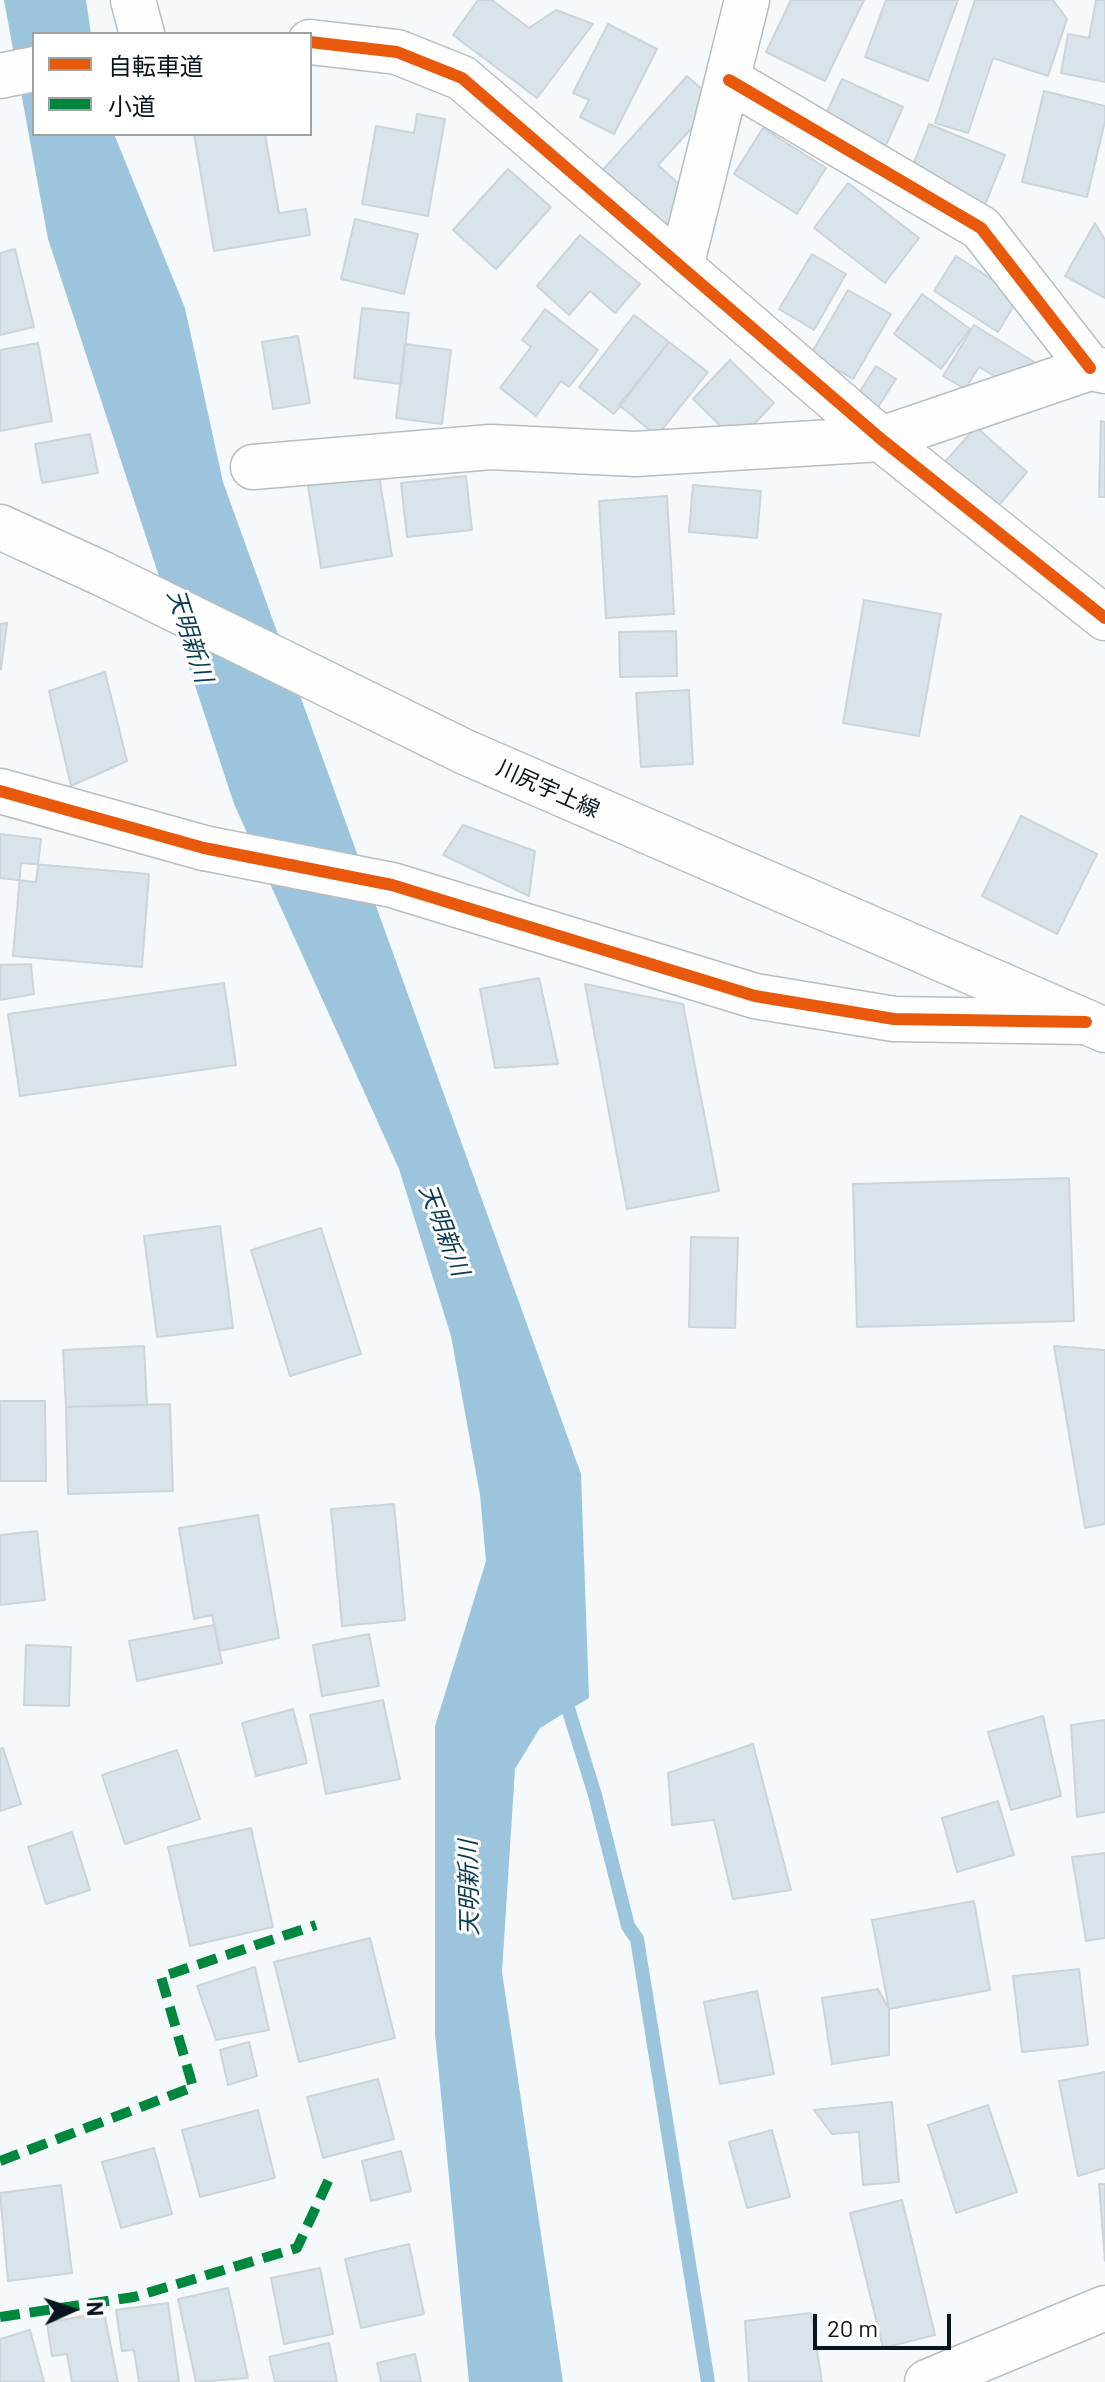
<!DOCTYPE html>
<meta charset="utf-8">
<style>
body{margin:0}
#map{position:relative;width:1105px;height:2382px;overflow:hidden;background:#f6f9fb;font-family:Barlow,"Noto Sans JP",sans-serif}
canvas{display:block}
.legend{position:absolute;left:32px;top:32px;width:280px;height:104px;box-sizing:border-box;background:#fff;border:2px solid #9da2a5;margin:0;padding:10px 14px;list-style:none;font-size:24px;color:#0a161d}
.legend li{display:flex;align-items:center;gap:16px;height:40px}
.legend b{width:40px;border:2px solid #9da2a5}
.north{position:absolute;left:32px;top:2270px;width:80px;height:80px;-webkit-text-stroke:6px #fff;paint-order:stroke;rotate:87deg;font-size:22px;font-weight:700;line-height:32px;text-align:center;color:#0a161d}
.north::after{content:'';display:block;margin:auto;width:28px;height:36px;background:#0a161d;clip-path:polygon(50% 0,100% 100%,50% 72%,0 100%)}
.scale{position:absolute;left:813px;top:2314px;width:138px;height:36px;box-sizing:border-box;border:4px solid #0a161d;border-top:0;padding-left:10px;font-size:24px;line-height:28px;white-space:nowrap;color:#0a161d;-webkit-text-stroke:6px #fff;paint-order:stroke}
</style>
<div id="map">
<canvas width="1105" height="2382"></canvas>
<ul class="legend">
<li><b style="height:10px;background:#e8590c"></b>自転車道</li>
<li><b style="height:10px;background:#00873e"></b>小道</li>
</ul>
<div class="north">N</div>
<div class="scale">20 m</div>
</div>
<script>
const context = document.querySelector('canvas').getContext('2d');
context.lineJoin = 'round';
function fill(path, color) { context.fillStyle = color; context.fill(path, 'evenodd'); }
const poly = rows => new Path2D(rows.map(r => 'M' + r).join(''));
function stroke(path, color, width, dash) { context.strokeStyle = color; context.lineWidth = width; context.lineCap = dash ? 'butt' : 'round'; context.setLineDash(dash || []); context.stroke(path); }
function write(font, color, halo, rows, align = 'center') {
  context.font = font + ' Barlow,"Noto Sans JP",sans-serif'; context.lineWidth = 6; context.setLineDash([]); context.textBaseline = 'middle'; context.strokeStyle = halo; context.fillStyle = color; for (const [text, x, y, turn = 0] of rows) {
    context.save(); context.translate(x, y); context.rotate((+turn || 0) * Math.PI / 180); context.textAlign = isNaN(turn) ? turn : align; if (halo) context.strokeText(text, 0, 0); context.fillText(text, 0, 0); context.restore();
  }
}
fill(poly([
 [4,0,86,0,91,34,34,34,34,134,114,134,185,308,223,482,581,1474,589,1698,540,1728,515,1769,502,1972,563,2382,469,2382,435,2034,435,1726,486,1561,480,1495,451,1336,399,1169,234,804,48,239]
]), '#9cc5dd');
stroke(poly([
 [563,1692,595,1795,628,1926,637,1939,708,2382]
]), '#9cc5dd', 14);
const building = poly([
 [478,0,492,0,529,28,556,10,593,24,537,98,453,35,478,0],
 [791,0,864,0,825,81,766,52,791,0],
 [886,0,958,0,928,81,865,57,886,0],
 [975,0,1053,0,1067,19,1048,76,993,58,968,133,935,123,975,0],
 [1096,0,1105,0,1105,82,1061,73,1068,34,1089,38,1096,0],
 [608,24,657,49,614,134,580,117,589,100,573,93,608,24],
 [687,76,716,102,658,165,692,196,663,228,601,172,687,76],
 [842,79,903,107,883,152,821,125,842,79],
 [1044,91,1105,106,1105,121,1087,197,1022,182,1044,91],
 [417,114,445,119,428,216,362,204,376,126,414,133,417,114],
 [929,124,1005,155,981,215,906,183,929,124],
 [763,128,826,168,797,214,734,174,763,128],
 [194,134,265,134,279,213,306,209,310,235,214,251,194,134],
 [508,169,551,207,496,269,453,230,508,169],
 [848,183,919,238,885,283,814,228,848,183],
 [355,219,418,234,404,294,341,279,355,219],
 [1095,223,1105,240,1105,298,1065,276,1095,223],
 [580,235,640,284,615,313,590,291,569,315,537,286,580,235],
 [15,249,34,327,0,335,0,253,15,249],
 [812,254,846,274,814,330,779,309,812,254],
 [956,256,1019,297,998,332,934,291,956,256],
 [848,290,891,314,853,379,811,354,848,290],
 [922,294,970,329,941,369,894,334,922,294],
 [362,308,409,313,401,384,354,378,362,308],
 [545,309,598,350,569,387,561,381,536,416,500,388,531,347,522,340,545,309],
 [634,315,669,342,614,414,579,387,634,315],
 [974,325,1044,368,1028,396,979,367,965,389,943,376,974,325],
 [298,336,310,403,273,409,262,342,298,336],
 [669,342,708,372,657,436,619,405,669,342],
 [38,343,52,421,0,431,0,350,38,343],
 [405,344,451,350,442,424,396,418,405,344],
 [730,360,774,403,737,442,693,399,730,360],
 [876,366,896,379,877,409,857,396,876,366],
 [1101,421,1105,422,1105,497,1099,497,1101,421],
 [976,427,1027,472,995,510,943,464,976,427],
 [90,434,98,473,42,483,35,444,90,434],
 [379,475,392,556,321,568,308,486,379,475],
 [466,476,472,530,407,537,401,483,466,476],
 [693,485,761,491,757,538,689,532,693,485],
 [667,496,674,614,606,618,599,501,667,496],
 [864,600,941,614,919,736,843,723,864,600],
 [7,623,1,669,0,669,0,624,7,623],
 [676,631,677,676,620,677,619,632,676,631],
 [105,672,127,761,71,786,49,691,105,672],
 [689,690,693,764,641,767,636,693,689,690],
 [1021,816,1097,854,1057,934,982,896,1021,816],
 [463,825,535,851,529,896,443,855,463,825],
 [0,834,41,839,36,882,0,878,0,834],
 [21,863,149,874,142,967,13,956,21,863],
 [31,964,34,994,0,1000,0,965,31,964],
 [539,978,558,1064,495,1068,480,989,539,978],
 [224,983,236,1065,20,1096,8,1014,224,983],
 [585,984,683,1004,719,1191,627,1209,585,984],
 [1069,1178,1074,1321,857,1327,853,1184,1069,1178],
 [220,1226,233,1328,157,1337,144,1236,220,1226],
 [321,1228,361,1354,290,1376,251,1250,321,1228],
 [691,1237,738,1238,735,1328,689,1327,691,1237],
 [144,1346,147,1405,66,1407,63,1350,144,1346],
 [1054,1346,1105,1350,1105,1524,1085,1528,1054,1346],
 [0,1401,45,1401,46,1481,0,1481,0,1401],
 [170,1404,173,1491,68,1494,66,1407,170,1404],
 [394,1504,405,1620,342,1626,331,1509,394,1504],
 [258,1515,279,1638,220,1651,212,1615,194,1619,179,1528,258,1515],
 [37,1531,45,1600,0,1605,0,1535,37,1531],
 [214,1625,222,1663,137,1681,129,1641,214,1625],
 [369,1634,379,1686,322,1696,313,1645,369,1634],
 [26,1645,71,1647,69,1706,24,1705,26,1645],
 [383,1700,400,1779,326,1794,310,1715,383,1700],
 [293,1709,307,1763,256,1776,242,1723,293,1709],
 [1043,1716,1061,1796,1011,1810,988,1732,1043,1716],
 [1105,1720,1105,1812,1077,1817,1071,1725,1105,1720],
 [753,1744,791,1890,733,1899,714,1820,672,1825,668,1773,753,1744],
 [3,1748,21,1804,0,1811,0,1749,3,1748],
 [177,1750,200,1819,125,1844,102,1775,177,1750],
 [998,1801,1014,1855,957,1872,942,1818,998,1801],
 [251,1828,273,1927,190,1946,168,1847,251,1828],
 [72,1832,90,1890,46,1904,28,1847,72,1832],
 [1105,1853,1105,1938,1086,1941,1072,1857,1105,1853],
 [974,1901,990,1990,889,2009,872,1920,974,1901],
 [370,1938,395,2038,299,2062,274,1962,370,1938],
 [255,1967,269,2030,216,2040,197,1986,255,1967],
 [1079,1969,1088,2045,1022,2052,1013,1976,1079,1969],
 [878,1989,889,2009,889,2055,832,2064,822,1998,878,1989],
 [757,1991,774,2074,720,2084,704,2002,757,1991],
 [249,2042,257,2076,228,2085,220,2050,249,2042],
 [1105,2072,1105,2168,1078,2176,1059,2081,1105,2072],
 [378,2079,394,2139,323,2158,307,2097,378,2079],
 [892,2102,899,2182,863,2185,859,2132,832,2134,814,2110,892,2102],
 [988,2105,1017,2192,956,2213,928,2125,988,2105],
 [258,2110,275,2178,200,2197,182,2130,258,2110],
 [772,2130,790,2197,747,2208,729,2142,772,2130],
 [154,2148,172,2214,121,2228,102,2162,154,2148],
 [401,2151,411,2191,371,2201,362,2161,401,2151],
 [1099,2184,1105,2184,1105,2261,1099,2184],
 [61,2185,72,2273,8,2281,0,2193,61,2185],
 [902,2200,935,2335,883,2348,850,2213,902,2200],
 [409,2244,424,2314,361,2328,345,2259,409,2244],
 [320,2268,333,2334,284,2344,271,2278,320,2268],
 [228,2288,248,2378,196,2382,178,2299,228,2288],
 [168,2303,179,2382,139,2382,134,2350,122,2351,116,2310,168,2303],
 [104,2312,118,2382,72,2382,67,2354,52,2356,47,2323,104,2312],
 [811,2313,822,2382,749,2382,745,2321,811,2313],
 [30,2330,44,2382,0,2382,0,2339,30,2330],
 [329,2343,337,2382,275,2382,269,2357,329,2343],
 [415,2354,421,2382,381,2382,377,2363,415,2354]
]);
fill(building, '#d9e3ea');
stroke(building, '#cdd4d9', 2);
const minor = poly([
 [133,0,142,34],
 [0,76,34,69],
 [729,80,981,228,1090,368],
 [681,267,747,0],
 [253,467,491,447,635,454,881,439,1090,368,1105,371],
 [204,848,392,885,755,996,894,1019,1086,1022],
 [927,2382,1105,2308]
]);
const tertiary = poly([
 [310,42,397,52,462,78,881,439,1105,618],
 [0,791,204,848]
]);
const secondary = poly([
 [0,527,103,574,465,752,1105,1030]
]);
stroke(minor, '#b7bec2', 47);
stroke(tertiary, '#b7bec2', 47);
stroke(secondary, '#b7bec2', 47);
stroke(minor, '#fefefe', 44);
stroke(tertiary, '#fefefe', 44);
stroke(secondary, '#fefefe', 44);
stroke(poly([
 [0,2161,193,2087,161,1977,316,1925],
 [0,2317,134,2297,297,2248,329,2179]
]), '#00873e', 10, [20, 10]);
stroke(poly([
 [310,42,397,52,462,78,881,439,1105,618],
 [729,80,981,228,1090,368],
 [0,791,204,848,392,885,755,996,894,1019,1086,1022]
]), '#e8590c', 12);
write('22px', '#0a161d', '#fff', [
 ["川尻宇土線",548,789,24]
]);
write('italic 24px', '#093b53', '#fff', [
 ["天明新川",190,636,72],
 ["天明新川",444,1230,69],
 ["天明新川",469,1888,-91]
]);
</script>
